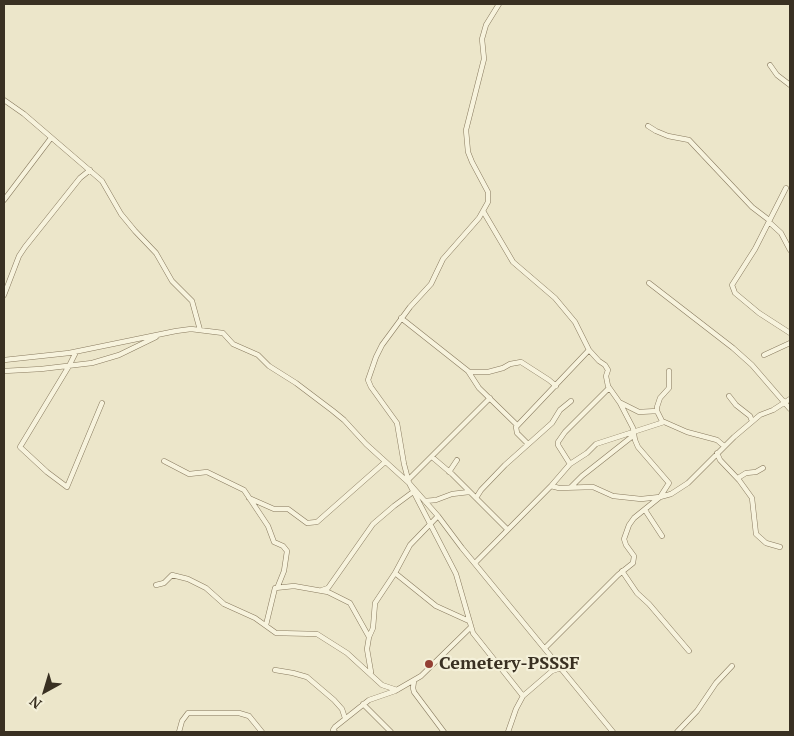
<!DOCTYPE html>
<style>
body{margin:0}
#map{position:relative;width:794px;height:736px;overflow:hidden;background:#ece6ca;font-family:"PT Serif",serif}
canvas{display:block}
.frame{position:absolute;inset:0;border:5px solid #393022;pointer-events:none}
.north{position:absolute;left:20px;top:666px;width:50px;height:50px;-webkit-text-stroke:4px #f4f0d9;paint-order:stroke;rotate:219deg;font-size:14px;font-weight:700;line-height:20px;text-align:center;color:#393022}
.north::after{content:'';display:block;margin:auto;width:18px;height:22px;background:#393022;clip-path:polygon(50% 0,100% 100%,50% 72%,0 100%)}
</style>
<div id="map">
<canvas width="794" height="736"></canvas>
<div class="frame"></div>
<div class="north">N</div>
</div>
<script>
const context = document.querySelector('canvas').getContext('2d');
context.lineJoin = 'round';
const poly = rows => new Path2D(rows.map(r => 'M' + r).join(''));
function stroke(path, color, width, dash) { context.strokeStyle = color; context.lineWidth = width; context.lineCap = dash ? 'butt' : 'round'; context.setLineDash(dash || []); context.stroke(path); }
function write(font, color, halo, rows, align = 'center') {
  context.font = font + ' "PT Serif",serif'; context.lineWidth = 4.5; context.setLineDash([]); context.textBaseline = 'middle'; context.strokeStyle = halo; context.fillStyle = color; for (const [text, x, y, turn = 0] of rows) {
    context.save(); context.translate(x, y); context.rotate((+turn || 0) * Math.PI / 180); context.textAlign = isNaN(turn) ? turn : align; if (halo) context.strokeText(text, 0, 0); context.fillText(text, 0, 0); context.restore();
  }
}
const minor = poly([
 [499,4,486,25,482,39,484,59,466,130,468,152,472,162,488,192,488,202,479,218,443,259,431,284,410,307,382,345,376,357,368,380,371,387,397,423,404,464,409,483,456,574,473,633,523,696],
 [770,65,777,75,790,85],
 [4,100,24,114,102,181,121,214,135,231,156,253,172,281,192,301,200,330],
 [648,126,656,131,668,136,689,140,752,207,769,220],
 [786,188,755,249,732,285,735,293,759,313,790,333],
 [4,200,51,138],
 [483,211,513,262,555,298,575,322,589,350,599,361,605,365,608,370,606,376,608,386,620,403,633,428,635,440,638,447,669,483,660,497,641,499,613,496,593,487,559,488,551,486],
 [769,222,781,233,790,250],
 [649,283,733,348,752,365,790,409],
 [4,295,19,256,25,247,80,178,90,170],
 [401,318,468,371,479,388,517,425],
 [76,352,69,366,20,447,47,472,67,487,102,403],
 [764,355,790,343],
 [4,360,69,353,176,331,191,329,223,333,233,344,258,355,269,366,296,383,333,411,344,420,366,444,409,483,438,516,462,548,613,732],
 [4,371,41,369,92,363,119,355,156,337],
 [669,371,669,388,660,398,657,407,657,411,662,421,687,432,717,440,724,446],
 [469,372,488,372,503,368,510,364,521,362,549,380,556,386],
 [729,396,736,405,750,416,752,421],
 [621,403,639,412,657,411],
 [528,444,517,433,516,427,589,350],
 [717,453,720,460,739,480,752,498,756,534,766,543,780,547],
 [432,457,452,474,507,529],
 [164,461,189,474,207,472,244,490,268,526,274,542,283,546,287,551,284,571,278,586],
 [570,464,558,445,558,442,565,432,609,388],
 [449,472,457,460],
 [738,478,746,473,756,472,763,468],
 [408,480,490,398],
 [571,487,582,476,634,435],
 [249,498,274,509,288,509,307,523,317,522,385,462],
 [476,498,481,490,505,465,552,423,560,410,571,401],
 [425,501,436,500,452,494,469,492],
 [645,510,662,536],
 [475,563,551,486,570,464,587,453,596,444,664,422],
 [622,571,637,593,649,604,689,651],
 [395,573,436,606,469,621],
 [156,585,164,583,172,575,188,579,206,588,224,604,255,618,276,633,317,634,347,653,382,685,397,690],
 [322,590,328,588,373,524,394,506,413,492],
 [266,625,275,588,294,586,328,592,350,603,369,637],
 [545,648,618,575,633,563,634,556,626,545,624,539,629,525,634,518,660,497,671,494,688,483,734,437,760,415,773,410,790,399],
 [275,670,293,673,307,677,334,700,342,709,345,718],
 [371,672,367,649,369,637,373,628,375,603,395,573,410,545,438,516],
 [414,681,413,688,414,692,444,732],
 [363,704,391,732],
 [179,732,182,721,188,713,239,713,249,716,262,732],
 [335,732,333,730,335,727,369,700,395,691,421,676,471,627],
 [508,732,516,709,523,696,552,671,561,668],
 [677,732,697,711,716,683,732,666]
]);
stroke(minor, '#887a5f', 5.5);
stroke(minor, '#f7f3dd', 4.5);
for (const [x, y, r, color] of [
 [429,664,5,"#933f33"]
]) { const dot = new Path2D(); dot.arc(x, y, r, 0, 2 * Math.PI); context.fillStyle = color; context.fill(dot); stroke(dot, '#f4f0d9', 2); }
write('bold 18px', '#393022', '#f4f0d9', [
 ["Cemetery-PSSSF",439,664]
], 'left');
</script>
